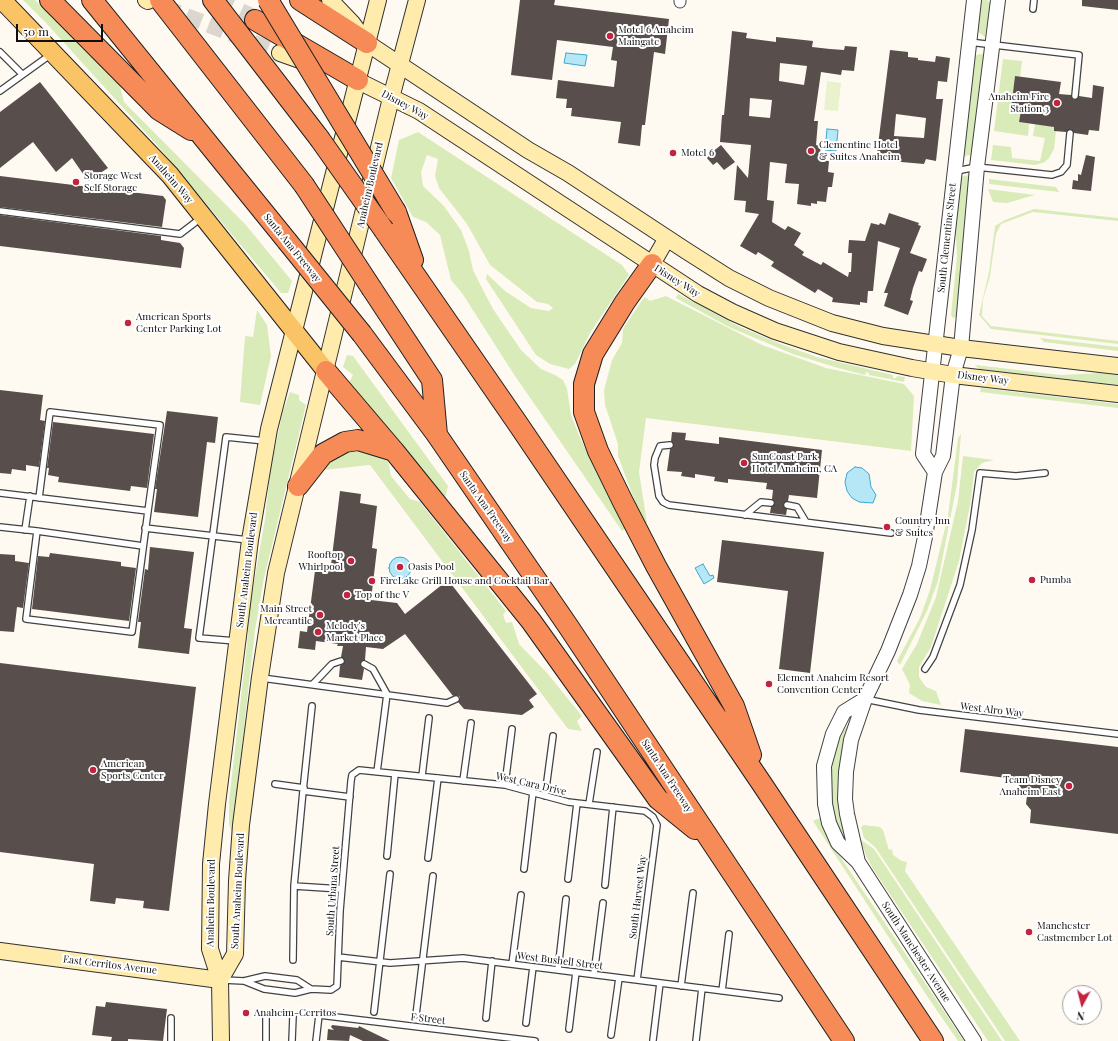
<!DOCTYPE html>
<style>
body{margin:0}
#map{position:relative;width:1118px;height:1041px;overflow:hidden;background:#fffaf1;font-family:"Playfair Display",serif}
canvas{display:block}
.north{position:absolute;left:1062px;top:985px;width:40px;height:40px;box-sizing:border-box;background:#fff;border:1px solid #9f9f9f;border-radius:50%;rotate:187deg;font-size:11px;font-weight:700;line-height:16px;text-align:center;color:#0f0f0f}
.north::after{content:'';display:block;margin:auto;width:14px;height:18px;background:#c22440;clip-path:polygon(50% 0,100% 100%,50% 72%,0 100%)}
.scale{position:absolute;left:16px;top:24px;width:87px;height:18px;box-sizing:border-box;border:2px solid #0f0f0f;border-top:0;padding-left:5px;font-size:12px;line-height:14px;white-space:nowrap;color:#0f0f0f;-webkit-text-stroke:3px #fff;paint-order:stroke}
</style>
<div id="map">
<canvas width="1118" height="1041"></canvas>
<div class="north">N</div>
<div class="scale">50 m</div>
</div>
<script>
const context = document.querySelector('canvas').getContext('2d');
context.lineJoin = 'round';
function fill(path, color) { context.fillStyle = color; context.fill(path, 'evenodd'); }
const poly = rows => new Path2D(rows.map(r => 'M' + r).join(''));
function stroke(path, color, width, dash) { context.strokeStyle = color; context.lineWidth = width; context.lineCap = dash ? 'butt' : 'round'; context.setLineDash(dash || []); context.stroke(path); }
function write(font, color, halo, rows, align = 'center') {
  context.font = font + ' "Playfair Display",serif'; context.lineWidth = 4; context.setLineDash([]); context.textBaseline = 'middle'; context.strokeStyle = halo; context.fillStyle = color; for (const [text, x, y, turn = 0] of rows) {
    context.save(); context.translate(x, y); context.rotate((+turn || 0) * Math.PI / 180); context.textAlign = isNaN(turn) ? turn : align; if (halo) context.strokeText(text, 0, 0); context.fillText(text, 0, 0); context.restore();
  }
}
fill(poly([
 [23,0,35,0,119,82,124,102,245,224,292,281,288,293,281,293,156,144,47,24],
 [979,0,987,0,990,3,985,37,977,31],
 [979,54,984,54,972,156,968,155,964,157,975,56],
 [1003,59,1022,61,1020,77,1015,76,1012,109,1021,110,1019,122,1029,124,1028,136,994,131],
 [1035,124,1054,124,1054,131,1056,131,1054,149,1049,158,1045,162,1035,165,991,160,993,145,1011,147,1012,158,1040,161,1045,138,1033,136],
 [418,132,622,265,629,275,590,333,575,364,569,369,550,364,536,355,486,279,487,274,505,291,531,308,549,311,553,308,548,304,537,302,490,265,467,224,439,188,435,176,438,159,427,155,421,172,423,186,443,205,461,230,469,251,473,270,480,284,493,309,521,350,541,369,555,375,563,380,567,389,571,415,581,440,603,484,628,527,622,531,513,373,462,293,451,280,440,235,426,222,413,217,391,178,399,140],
 [970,175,956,317,953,318,951,315,957,256,955,217,960,180,963,176],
 [989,179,1056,187,1059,192,989,184],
 [988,189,1035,195,1007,203,993,202],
 [1034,209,1118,218,1118,221,1033,212,1001,224,996,234,990,276,983,300,982,316,991,326,1118,341,1118,344,991,329,979,315,989,272,995,226,1005,220],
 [678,294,740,327,783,345,817,357,893,375,893,378,896,378,897,376,905,377,904,382,869,375,869,373,866,372,865,375,838,368,793,354,729,327,676,298],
 [666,296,762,345,826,368,904,384,914,396,911,451,646,418,639,472,647,523,643,523,618,456,618,444,605,405,604,390,612,360,622,343,623,329,640,303,645,297,650,301],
 [257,310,267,325,271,356,260,405,240,402,245,336,253,337],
 [1040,338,1118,347,1118,351,1044,342],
 [347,355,353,356,448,486,445,498,349,383,353,375,343,367],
 [975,365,1061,375,1100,373,1118,375,1118,385,979,369],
 [981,388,1118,404,1118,408,980,392],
 [290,392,299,395,299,400,306,405,264,578,255,630,232,834,229,824,229,801,247,645,249,611,265,519,271,466,283,411],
 [961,434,957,484,938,581,927,611,900,665,897,661,920,618,930,590,948,516,958,438],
 [350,445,380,451,388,461,391,476,410,499,420,502,506,611,503,615,506,623,512,622,519,644,547,673,582,716,577,721,582,731,568,729,370,465,323,470,334,456,352,451],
 [963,456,994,460,982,463,974,472,971,500,959,561,931,647,919,667,919,677,926,687,936,691,941,705,922,701,909,693,910,685,902,669,917,644,936,597,958,501],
 [851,721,841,756,839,781,848,845,835,819,831,800,830,769,841,734],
 [822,817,835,849,964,1041,958,1041,927,996,813,821],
 [864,825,880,827,883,830,889,850,892,849,893,855,902,861,907,862,905,871,1020,1041,1005,1041,875,847,864,838,861,827],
 [860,839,874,849,1002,1041,988,1041,875,872,867,858]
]), '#d9ebb9');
fill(poly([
 [827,81,841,83,838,111,824,110]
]), '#e9f2cc');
const water = poly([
 [566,53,587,55,585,66,564,63,566,53],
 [827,129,838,130,836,151,825,150,827,129],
 [855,467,862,468,869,474,871,487,876,495,873,503,859,502,852,498,847,491,845,482,847,473,855,467],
 '389 568a11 11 0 1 1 22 0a11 11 0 1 1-22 0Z',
 [703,564,710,576,713,575,714,578,704,584,695,568,703,564]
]);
fill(water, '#b5e7f7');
stroke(water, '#3aa8d0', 1);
fill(poly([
 [520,0,555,0,554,5,669,19,665,54,654,52,645,125,642,125,640,146,618,143,621,122,571,116,572,108,566,108,567,99,556,98,558,80,614,87,617,61,611,60,613,47,557,40,552,80,511,75],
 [1082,0,1118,0,1118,10,1082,6],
 [732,31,747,33,746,38,776,42,776,37,813,41,812,47,830,49,844,50,845,46,857,47,854,71,842,70,841,75,821,72,814,121,818,121,816,145,821,146,819,160,829,161,828,172,834,173,832,187,828,187,826,202,817,201,817,204,811,203,811,206,797,204,799,184,785,183,787,164,770,162,767,200,774,201,772,222,785,230,788,226,801,233,794,245,804,252,802,255,821,265,823,262,848,277,849,272,851,272,852,253,848,253,849,240,865,241,871,223,879,225,880,223,885,225,889,213,919,223,918,225,921,226,910,253,927,259,922,272,919,271,913,288,910,300,913,301,908,315,884,306,888,293,884,293,900,248,878,241,873,291,868,291,867,303,860,302,860,305,832,302,833,298,818,289,815,293,771,266,774,262,758,252,756,255,740,246,759,214,745,212,746,201,734,200,737,165,748,178,751,145,720,142,722,115,724,115],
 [780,63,807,66,804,85,779,81],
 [750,98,772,100,770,118,749,116],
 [890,50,908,52,908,57,918,58,918,60,935,62,936,56,950,58,947,82,938,81,936,99,943,99,936,161,926,159,924,164,890,161,892,155,877,153],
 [896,114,926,118,924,138,894,136],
 [1015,76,1061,82,1059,94,1071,95,1074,100,1079,96,1092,98,1093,85,1104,87,1099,131,1089,130,1088,135,1074,133,1071,129,1066,132,1054,131,1054,127,1019,122,1021,110,1011,109],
 [40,82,108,168,88,181,72,158,56,172,33,142,0,168,0,112],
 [721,145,735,162,724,170,717,162,713,165,706,157],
 [1086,155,1095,157,1091,191,1072,189,1073,180,1078,181,1078,174,1081,175],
 [0,176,163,196,166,200,162,227,0,207],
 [0,215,161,236,161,240,180,243,184,248,181,268,0,246],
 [0,390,43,395,40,420,45,421,39,467,26,465,26,471,12,469,11,474,0,473],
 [167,411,218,417,215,443,207,442,198,517,154,512,157,489,155,489],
 [53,422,154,434,147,488,131,486,130,491,58,482,59,477,48,475,49,468,47,468],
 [672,432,686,433,685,440,719,444,719,437,822,450,817,498,789,495,788,501,783,505,787,509,786,515,770,513,771,507,775,503,772,499,773,490,766,489,767,483,728,479,728,483,714,481,715,477,695,474,695,478,681,476,682,472,667,471,670,449,674,445,671,441],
 [340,491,361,494,360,503,377,506,372,548,377,549,371,600,397,603,405,614,448,580,537,694,529,700,534,707,522,715,464,709,458,702,460,697,457,695,453,696,405,634,383,649,366,647,365,660,362,661,360,664,364,669,362,680,339,677,340,666,345,661,341,657,343,646,337,646,338,644,316,641,315,650,298,648,300,631,307,632,316,563,331,565],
 [722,540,824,552,810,673,779,669,788,591,717,582],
 [150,547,194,552,184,628,192,629,189,654,138,648,141,622,138,622,145,569,148,570],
 [50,553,121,562,121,566,136,568,129,621,32,609,38,556,49,557],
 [0,554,15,555,15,561,29,563,23,608,17,607,14,632,0,631],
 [0,663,196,687,169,911,143,908,144,901,116,898,115,904,90,901,94,864,0,852],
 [965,729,1118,747,1118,834,1030,823,1031,810,1026,804,1027,796,1014,779,960,772],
 [106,1002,167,1009,163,1041,128,1039,128,1041,111,1041,112,1037,92,1035,96,1006,105,1007],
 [332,1025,358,1028,359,1026,390,1041,363,1041,350,1035,349,1041,327,1040,328,1029,334,1030,331,1027]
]), '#584e4b');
stroke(poly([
 [164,7,280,53]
]), '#dbd7cf', 16, [16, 8]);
stroke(poly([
 [213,0,255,20]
]), '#dbd7cf', 20, [20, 10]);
const service = poly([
 [1033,9,1034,0],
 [969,42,1079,55,1075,96],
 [0,52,22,74],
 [0,91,50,55],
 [956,171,977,167,1052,175,1061,172,1067,165,1070,133],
 [0,211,180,234,201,218],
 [670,445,660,446,655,458,654,465,659,496,663,502,669,505,891,533],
 [0,493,148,511,132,632,26,619,37,531,0,527],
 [39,498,50,412,160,425,148,511],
 [787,505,797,507,806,522],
 [745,515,761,502,771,503],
 [145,528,248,540],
 [25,530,30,496],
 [37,531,143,546],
 [236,641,199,638,226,437,265,441],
 [364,664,373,669,387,694,377,772],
 [925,669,933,657,960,585,972,530,980,473,1016,476,1045,473],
 [262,678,447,703,456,699],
 [313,684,332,664,341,661],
 [865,699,919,710,1118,734],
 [422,776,429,718],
 [463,781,471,723],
 [275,784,304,788],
 [505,785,512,729],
 [303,791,312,706],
 [545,796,553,736],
 [589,804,597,752],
 [387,856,395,774],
 [428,858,438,778],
 [524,869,533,792],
 [568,879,577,803],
 [605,885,613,807],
 [294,886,303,791,350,797],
 [338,957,390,963,463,958,779,998],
 [293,960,294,886,341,889],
 [512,964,521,895],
 [558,970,566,899],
 [594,974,603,903],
 [223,980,244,981,265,976,297,980,311,989],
 [244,981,264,989,295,993,311,989,331,990,337,986,340,911,351,781,352,775,359,770,505,785,568,802,645,811,653,817,657,825,637,980],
 [681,986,693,893],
 [722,991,729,934],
 [374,1012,390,874],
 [266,1015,266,1041],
 [416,1015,433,876],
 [486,1018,492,961],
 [526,1023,533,967],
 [569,1029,576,972],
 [611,1035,619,978],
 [653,1040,660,983],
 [171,1041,171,1018],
 [292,1041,293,1016],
 [316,1041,319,1015,535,1041],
 [696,1041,702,988]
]);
const minor = poly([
 [680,2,680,0]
]);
const tertiary = poly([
 [935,472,923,454,974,0],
 [865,699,844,712,833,734,824,766,825,804,829,823,838,843,858,862,974,1041],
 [858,862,847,814,845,799,846,772,851,740,865,699,888,651,910,595,919,566,925,537,935,472,943,456,953,375,961,348,977,167,998,0]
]);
const secondary = poly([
 [146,0,148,1],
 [330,0,352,23,367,43,528,150,568,173,685,250,729,278,769,298,832,323,883,336,961,348,1118,366],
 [280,53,311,64],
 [350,77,419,111,698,294,732,312,775,331,839,352,912,368,953,375,1118,394],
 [652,264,667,238],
 [0,951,220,980],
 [220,980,235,954,237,881,241,825,260,677,276,573,391,98,417,0],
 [221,1041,220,980,210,949,211,864,217,804,250,540,269,429,378,0]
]);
const primary = poly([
 [2,0,170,175,326,371]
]);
const motorway = poly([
 [50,0,159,110,191,130],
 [92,0,287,241],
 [160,0,304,185],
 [213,0,319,138],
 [300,0,367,43],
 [255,20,358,80],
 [396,212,413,260],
 [384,230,518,424,760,781,933,1041],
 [652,264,625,302,593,354,584,384,584,412,598,451,623,502,656,566,734,706,751,755],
 [372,289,432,380,437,435],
 [362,334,437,435,568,626,844,1041],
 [326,371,394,451,531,621,658,799,695,829],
 [298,486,323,454,345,442,358,440,394,451]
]);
stroke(service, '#424242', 8);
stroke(minor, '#424242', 13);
stroke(tertiary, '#424242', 16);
stroke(secondary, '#313131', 18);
stroke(primary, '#202020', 20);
stroke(motorway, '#202020', 22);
stroke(service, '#fff', 5.5);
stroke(minor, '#fff', 11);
stroke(tertiary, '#fff', 14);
stroke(secondary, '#ffebac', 16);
stroke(primary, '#fac366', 18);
stroke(motorway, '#f68b58', 20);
const motorwayBridge = poly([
 [268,0,396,212],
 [319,138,384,230],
 [304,185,372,289],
 [287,241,362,334]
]);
stroke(motorwayBridge, '#202020', 22, []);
stroke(motorwayBridge, '#f68b58', 20);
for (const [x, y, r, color] of [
 [610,36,4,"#c22440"],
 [1057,103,4,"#c22440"],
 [811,151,4,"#c22440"],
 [673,153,4,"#c22440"],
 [76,182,4,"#c22440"],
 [128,323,4,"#c22440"],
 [744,463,4,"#c22440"],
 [887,527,4,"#c22440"],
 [351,561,4,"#c22440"],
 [400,567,4,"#c22440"],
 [1032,580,4,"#c22440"],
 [372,581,4,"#c22440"],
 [347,595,4,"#c22440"],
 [320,615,4,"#c22440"],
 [318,632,4,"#c22440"],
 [769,684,4,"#c22440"],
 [93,770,4,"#c22440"],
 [1069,786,4,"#c22440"],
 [1029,932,4,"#c22440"],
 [246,1013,4,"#c22440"]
]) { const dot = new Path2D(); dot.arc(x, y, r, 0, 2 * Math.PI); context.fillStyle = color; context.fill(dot); stroke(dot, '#fff', 1.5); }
write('10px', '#0f0f0f', '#fff', [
 ["Motel 6 Anaheim",618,30],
 ["Maingate",618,42],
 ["Anaheim Fire",1049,97,"right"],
 ["Station 3",1049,109,"right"],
 ["Clementine Hotel",819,145],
 ["& Suites Anaheim",819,157],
 ["Motel 6",681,153],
 ["Storage West",84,176],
 ["Self Storage",84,188],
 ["American Sports",136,317],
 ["Center Parking Lot",136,329],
 ["SunCoast Park",752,457],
 ["Hotel Anaheim, CA",752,469],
 ["Country Inn",895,521],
 ["& Suites",895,533],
 ["Rooftop",343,555,"right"],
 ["Whirlpool",343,567,"right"],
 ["Oasis Pool",408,567],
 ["Pumba",1040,580],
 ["FireLake Grill House and Cocktail Bar",380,581],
 ["Top of the V",355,595],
 ["Main Street",312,609,"right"],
 ["Mercantile",312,621,"right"],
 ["Melody's",326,626],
 ["Market Place",326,638],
 ["Element Anaheim Resort",777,678],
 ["Convention Center",777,690],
 ["American",101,764],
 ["Sports Center",101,776],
 ["Team Disney",1061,780,"right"],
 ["Anaheim East",1061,792,"right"],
 ["Manchester",1037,926],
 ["Castmember Lot",1037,938],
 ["Anaheim-Cerritos",254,1013]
], 'left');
write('10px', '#0f0f0f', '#fff', [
 ["Disney Way",405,105,28],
 ["Anaheim Way",171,179,49],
 ["Anaheim Boulevard",370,185,-77],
 ["South Clementine Street",947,238,-84],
 ["Santa Ana Freeway",292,248,51],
 ["Disney Way",677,281,32],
 ["Disney Way",983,378,7],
 ["Santa Ana Freeway",486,507,55],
 ["South Anaheim Boulevard",247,570,-83],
 ["West Alro Way",992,710,7],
 ["Santa Ana Freeway",667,776,57],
 ["West Cara Drive",531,784,13],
 ["South Anaheim Boulevard",238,891,-87],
 ["South Urbana Street",333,891,-86],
 ["South Harvest Way",638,897,-83],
 ["Anaheim Boulevard",211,903,-89],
 ["South Manchester Avenue",916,952,57],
 ["West Bushell Street",560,961,7],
 ["East Cerritos Avenue",110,965,7],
 ["F Street",428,1019,7]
]);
</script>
